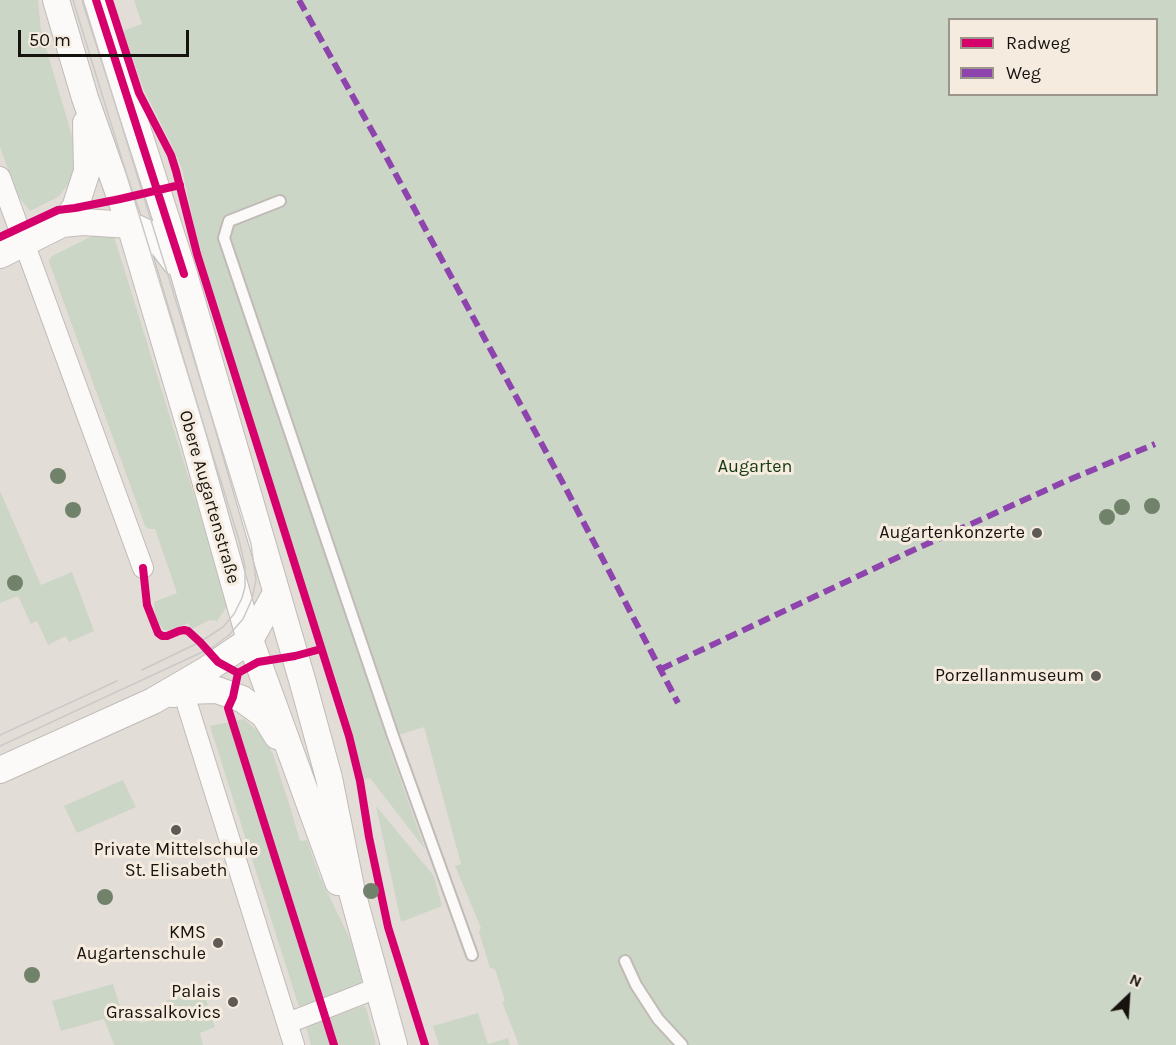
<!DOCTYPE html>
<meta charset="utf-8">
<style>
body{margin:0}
#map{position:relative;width:1176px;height:1045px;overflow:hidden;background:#e3ddd7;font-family:Karla,sans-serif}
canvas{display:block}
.legend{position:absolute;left:948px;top:18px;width:210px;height:78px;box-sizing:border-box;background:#f5ebdf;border:2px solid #9c958c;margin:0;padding:8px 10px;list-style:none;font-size:18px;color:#16130f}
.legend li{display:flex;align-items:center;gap:12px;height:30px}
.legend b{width:30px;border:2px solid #9c958c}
.north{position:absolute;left:1098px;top:967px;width:60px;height:60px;-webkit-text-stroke:4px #f5ebdf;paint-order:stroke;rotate:25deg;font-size:16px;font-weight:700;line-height:24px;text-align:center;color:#16130f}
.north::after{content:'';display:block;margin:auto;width:21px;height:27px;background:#16130f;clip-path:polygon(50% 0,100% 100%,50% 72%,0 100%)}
.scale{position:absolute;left:18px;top:30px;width:171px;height:27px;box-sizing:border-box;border:3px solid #16130f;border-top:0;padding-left:8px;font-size:18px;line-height:21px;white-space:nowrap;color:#16130f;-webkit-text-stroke:4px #f5ebdf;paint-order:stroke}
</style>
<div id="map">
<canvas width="1176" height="1045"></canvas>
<ul class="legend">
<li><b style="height:8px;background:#d6006c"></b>Radweg</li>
<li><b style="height:8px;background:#8e44ad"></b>Weg</li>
</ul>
<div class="north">N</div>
<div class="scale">50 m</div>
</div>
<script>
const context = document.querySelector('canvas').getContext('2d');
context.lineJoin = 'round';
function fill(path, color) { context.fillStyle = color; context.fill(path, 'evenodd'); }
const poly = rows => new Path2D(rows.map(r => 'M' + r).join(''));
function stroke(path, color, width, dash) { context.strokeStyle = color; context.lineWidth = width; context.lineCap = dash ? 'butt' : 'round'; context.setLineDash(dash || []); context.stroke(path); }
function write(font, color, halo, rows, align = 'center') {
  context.font = font + ' Karla,sans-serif'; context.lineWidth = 6; context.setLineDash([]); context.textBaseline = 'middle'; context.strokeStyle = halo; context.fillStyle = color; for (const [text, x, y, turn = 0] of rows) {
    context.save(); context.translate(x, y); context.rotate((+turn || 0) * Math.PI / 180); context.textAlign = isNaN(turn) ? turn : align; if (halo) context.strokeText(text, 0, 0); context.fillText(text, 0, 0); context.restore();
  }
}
fill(poly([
 [0,0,38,0,41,31,78,156,74,177,58,197,30,211,18,196,0,147],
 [134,0,1176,0,1176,1045,519,1045,502,1002,505,1001,495,969,490,968,479,932,481,928,455,866,461,864,424,727,386,739,425,849,370,778,364,779,346,711,328,655,320,638,197,240,182,169,174,150,143,88,124,33,125,30,142,24],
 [950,20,1156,20,1156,94,950,94],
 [94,235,114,236,228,605,217,621,210,620,192,629,188,623,171,630,164,630,159,624,155,614,154,602,177,593,155,529,149,529,145,526,49,262,49,260,52,256],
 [0,491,41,585,72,572,94,631,69,642,66,636,48,645,37,621,31,624,18,596,0,603],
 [244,719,262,735,273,754,291,810,300,841,307,840,319,875,350,939,362,979,361,983,359,986,299,1007,210,726],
 [123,780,136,807,77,833,64,806],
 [376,806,434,876,442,906,401,922],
 [113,984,122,1013,136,1009,140,1023,159,1018,159,1016,164,1014,164,1013,169,1011,166,1001,203,990,215,1027,200,1033,203,1045,114,1045,104,1019,61,1031,52,1001],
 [363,1006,366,1008,376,1043,375,1045,311,1045,306,1027],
 [478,1013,488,1044,508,1038,510,1045,439,1045,433,1026]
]), '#ccd6c6');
const service = poly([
 [280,201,229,221,224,238,393,736,472,955],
 [625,961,636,985,658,1019,682,1045]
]);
const minor = poly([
 [0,177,143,568],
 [183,691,294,1045],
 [288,1023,377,988]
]);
const tertiary = poly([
 [56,0,85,98,130,225,194,441,250,640,338,882],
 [96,0,184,274,303,683,329,778,352,892,394,1045],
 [62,224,75,208,87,171,86,123],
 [0,255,62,224,83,222,130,225,156,237,175,262],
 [173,694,183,691,217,690,242,699,264,715,277,736],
 [0,770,153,701,206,670,250,640,276,593]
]);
stroke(service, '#c0bbb7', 14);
stroke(minor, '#c0bbb7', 22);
stroke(tertiary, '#c0bbb7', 28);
stroke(service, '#fbfaf9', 10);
stroke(minor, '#fbfaf9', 20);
stroke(tertiary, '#fbfaf9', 26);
stroke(poly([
 [73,0,239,540,245,566,245,587,242,598,234,614,223,627,200,642,142,670],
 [0,735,117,681],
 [0,746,213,647,229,635,243,619,252,599,256,580,251,544,83,0]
]), '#cbc9c8', 1.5);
stroke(poly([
 [299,0,376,138,564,485,678,703],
 [661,669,907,553,1066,481,1155,444]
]), '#8e44ad', 6, [12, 6]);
stroke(poly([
 [96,0,184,274],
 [109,0,139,93,171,155,176,171,197,254,349,736,360,781,369,837,388,927,425,1045],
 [0,237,58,210,75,208,120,199,180,185],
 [143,568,147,605,158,633,162,636,167,636,179,631,184,630,188,631,200,642,218,662,238,673,233,697,228,708,334,1045],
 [238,673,258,662,295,656,321,649]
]), '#d6006c', 8);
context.fillStyle = '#708269';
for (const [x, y] of [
 [58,476],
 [1152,506],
 [1122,507],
 [73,510],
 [1107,517],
 [15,583],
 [371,891],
 [105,897],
 [32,975]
]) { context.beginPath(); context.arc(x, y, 8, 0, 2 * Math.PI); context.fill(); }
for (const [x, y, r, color] of [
 [1037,533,6,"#5e5a55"],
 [1096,676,6,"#5e5a55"],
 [176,830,6,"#5e5a55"],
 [218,943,6,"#5e5a55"],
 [233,1002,6,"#5e5a55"]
]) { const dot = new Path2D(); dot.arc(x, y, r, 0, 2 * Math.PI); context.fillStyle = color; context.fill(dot); stroke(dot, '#f5ebdf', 2); }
write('18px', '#11380f', '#f5ebdf', [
 ["Augarten",755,467]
]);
write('18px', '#16130f', '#f5ebdf', [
 ["Obere Augartenstraße",209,497,74]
]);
write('18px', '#16130f', '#f5ebdf', [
 ["Augartenkonzerte",1025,533],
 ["Porzellanmuseum",1084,676],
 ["Private Mittelschule",176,850,"center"],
 ["St. Elisabeth",176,871,"center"],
 ["KMS",206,933],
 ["Augartenschule",206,954],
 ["Palais",221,992],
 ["Grassalkovics",221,1013]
], 'right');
</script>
